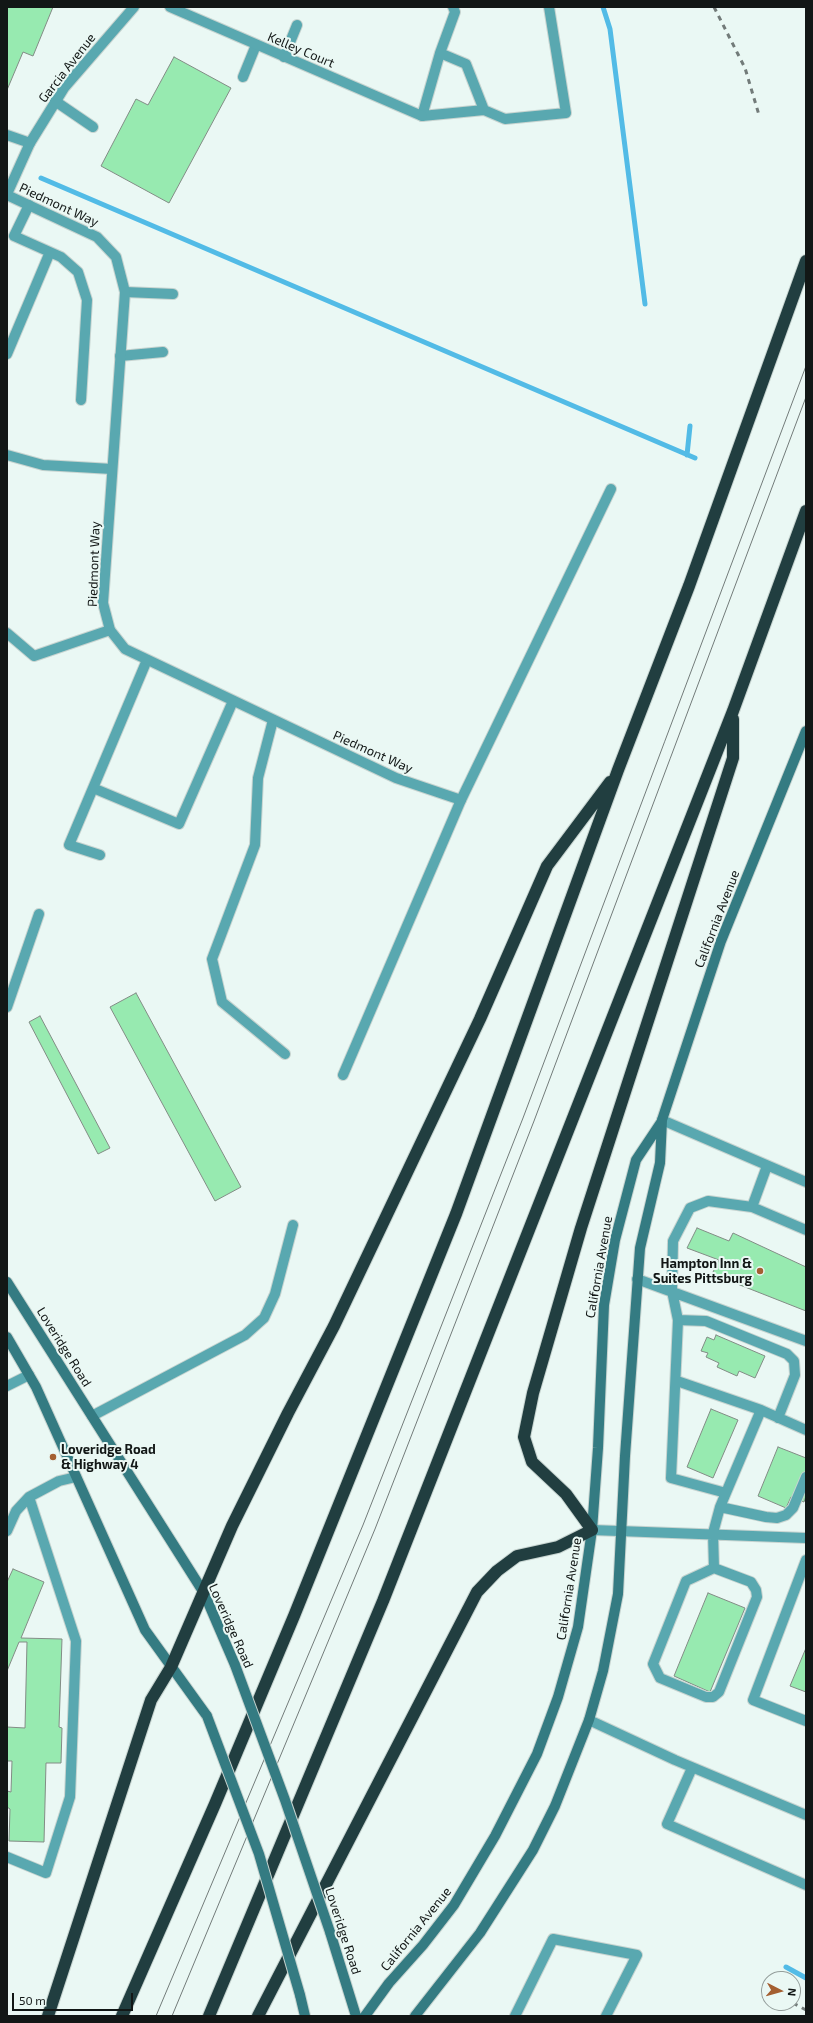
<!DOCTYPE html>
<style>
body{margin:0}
#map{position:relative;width:813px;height:2023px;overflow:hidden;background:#eaf8f4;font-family:"Exo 2",sans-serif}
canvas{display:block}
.frame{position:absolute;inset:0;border:8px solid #121716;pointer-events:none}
.north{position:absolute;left:761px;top:1971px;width:40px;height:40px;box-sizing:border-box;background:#eaf8f4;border:1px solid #949e9b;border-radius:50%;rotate:96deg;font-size:11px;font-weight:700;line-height:16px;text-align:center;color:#121716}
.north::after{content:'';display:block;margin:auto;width:14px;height:18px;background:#a45f31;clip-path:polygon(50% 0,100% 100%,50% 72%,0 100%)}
.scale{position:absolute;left:12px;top:1993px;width:121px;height:18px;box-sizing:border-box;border:2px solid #121716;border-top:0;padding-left:5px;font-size:12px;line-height:14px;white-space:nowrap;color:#121716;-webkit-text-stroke:3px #eaf8f4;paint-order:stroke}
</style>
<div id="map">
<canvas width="813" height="2023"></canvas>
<div class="frame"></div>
<div class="north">N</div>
<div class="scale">50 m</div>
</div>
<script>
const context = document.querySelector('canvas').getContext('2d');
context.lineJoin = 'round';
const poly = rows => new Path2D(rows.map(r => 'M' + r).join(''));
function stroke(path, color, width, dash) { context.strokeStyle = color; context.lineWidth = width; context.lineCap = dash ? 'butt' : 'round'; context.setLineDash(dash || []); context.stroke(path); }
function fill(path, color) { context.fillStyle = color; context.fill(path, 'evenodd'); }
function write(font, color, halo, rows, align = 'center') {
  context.font = font + ' "Exo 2",sans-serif'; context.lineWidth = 4; context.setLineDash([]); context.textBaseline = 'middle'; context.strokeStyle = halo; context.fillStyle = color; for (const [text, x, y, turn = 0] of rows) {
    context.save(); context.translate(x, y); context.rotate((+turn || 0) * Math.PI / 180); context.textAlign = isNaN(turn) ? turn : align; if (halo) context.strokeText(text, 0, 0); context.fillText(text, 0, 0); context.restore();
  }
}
stroke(poly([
 [603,7,610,29,645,304],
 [41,178,695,458],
 [687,455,690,426],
 [786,1967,806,1978]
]), '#52bbe6', 5);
const building = poly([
 [7,7,53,7,33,56,23,52,7,90,7,7],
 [174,57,231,88,169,203,101,166,136,99,148,105,174,57],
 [136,993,241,1187,215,1201,110,1007,136,993],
 [40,1016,110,1148,98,1154,29,1022,40,1016],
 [697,1228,729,1241,733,1233,806,1267,806,1311,712,1274,719,1260,687,1248,697,1228],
 [716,1335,765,1356,755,1378,739,1371,737,1376,717,1367,719,1363,706,1357,708,1353,701,1351,707,1337,714,1340,716,1335],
 [711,1409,738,1420,713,1478,687,1467,711,1409],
 [778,1447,806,1458,806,1496,804,1502,791,1497,786,1508,758,1496,778,1447],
 [13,1569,44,1582,21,1638,62,1639,59,1727,62,1728,61,1763,46,1763,44,1842,9,1841,10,1809,7,1807,7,1791,11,1792,12,1761,7,1761,7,1727,25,1728,27,1642,19,1642,7,1671,7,1582,13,1569],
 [708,1593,745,1608,710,1692,674,1676,708,1593],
 [806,1648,806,1692,790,1686,806,1648]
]);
fill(building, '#97eab0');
stroke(building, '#828c85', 1);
const lane = poly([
 [440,53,466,64,484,110,422,116,440,53],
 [440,53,455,12,453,7],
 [284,57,297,25],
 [243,77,256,45],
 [55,101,93,127],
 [484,110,505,119,566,113,549,7],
 [7,135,30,143],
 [29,205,14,236,61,257,78,272,87,300,81,400],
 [125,292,173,294],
 [7,354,50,252],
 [120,356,163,352],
 [7,455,43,465,112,469],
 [7,633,34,656,110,630],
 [273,720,258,778,255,845,212,959,222,1002,285,1054],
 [93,788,179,824,233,701],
 [100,855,69,845,147,660],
 [7,1007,39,914],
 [343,1075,461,800,611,489],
 [752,1207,767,1166],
 [637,1279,806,1341],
 [678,1320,706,1321,787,1354,794,1361,795,1375,778,1418],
 [677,1381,761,1410,806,1430],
 [7,1386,29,1375],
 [92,1416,245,1335,264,1318,275,1294,293,1225],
 [726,1493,671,1478,678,1320,672,1291,673,1241,690,1208,708,1201,752,1207,806,1230],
 [720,1507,766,1517,777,1518,786,1515,793,1508,806,1477],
 [592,1530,806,1538],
 [7,1531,16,1511,29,1497,59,1481,76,1477],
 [806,1560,753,1700,806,1721],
 [714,1568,751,1582,756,1590,757,1597,719,1692,713,1697,706,1697,660,1678,653,1664,686,1581,714,1568,713,1533,720,1507,761,1410],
 [589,1720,675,1760,806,1815],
 [692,1768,667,1824,806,1885],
 [7,1857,46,1873,70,1797,76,1641,29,1497],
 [515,2016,553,1939,637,1955,606,2016]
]);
const street = poly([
 [170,7,422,116],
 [7,194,30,143,64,88,134,7],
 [7,195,97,237,116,257,125,292,103,603,110,630,125,649,396,778,461,800],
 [662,1120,806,1182]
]);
const secondary = poly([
 [7,1282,204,1593,235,1665],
 [7,1337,36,1387,145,1630,207,1716],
 [330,1932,356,2016],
 [300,1995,305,2016],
 [365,2016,389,1983,423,1945,454,1905,495,1836,537,1754,558,1697,578,1627,592,1530,598,1448,604,1305,615,1240,636,1160,662,1121],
 [415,2016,480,1933,533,1850,555,1806,589,1720,603,1671,618,1594,625,1456,640,1248,660,1163,662,1120,721,941,806,731]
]);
const highway = poly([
 [48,2016,151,1700,171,1667,232,1526,288,1413,334,1326,480,1019,547,866,610,782],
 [122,2016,215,1804,294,1616,456,1214,618,770,689,586,806,261],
 [209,2016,383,1601,733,711,806,511],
 [258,2016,477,1592,497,1571,517,1556,558,1547,592,1530,566,1494,532,1462,524,1437,533,1393,581,1228,733,758,733,719]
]);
stroke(lane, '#c7d4d0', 12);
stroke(street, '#c7d4d0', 12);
stroke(secondary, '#c7d4d0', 12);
stroke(highway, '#c7d4d0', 14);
stroke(lane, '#59a8b0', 10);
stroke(street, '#59a8b0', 10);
stroke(secondary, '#347b82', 10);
stroke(highway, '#213e40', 12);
stroke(poly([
 [156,2016,363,1525,523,1118,806,366],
 [172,2016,375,1529,534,1121,806,397]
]), '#727b79', 1);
stroke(poly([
 [714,7,745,68,759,115],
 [793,2003,806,2010]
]), '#727b79', 3, [5, 5]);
const secondaryBridge = poly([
 [235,1665,285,1800,330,1932],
 [207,1716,259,1854,300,1995]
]);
stroke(secondaryBridge, '#c7d4d0', 12, []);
stroke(secondaryBridge, '#347b82', 10);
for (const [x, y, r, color] of [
 [760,1271,4,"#a45f31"],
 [53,1457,4,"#a45f31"]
]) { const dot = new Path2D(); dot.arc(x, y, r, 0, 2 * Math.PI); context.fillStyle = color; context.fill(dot); stroke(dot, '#eaf8f4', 1.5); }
write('13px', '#121716', '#eaf8f4', [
 ["Kelley Court",301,50,23],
 ["Garcia Avenue",67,68,-52],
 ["Piedmont Way",59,205,25],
 ["Piedmont Way",94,564,-88],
 ["Piedmont Way",373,752,24],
 ["California Avenue",717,919,-69],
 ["California Avenue",599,1267,-80],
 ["Loveridge Road",64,1347,58],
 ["California Avenue",569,1589,-81],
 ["Loveridge Road",231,1626,66],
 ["California Avenue",416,1929,-51],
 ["Loveridge Road",343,1931,72]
]);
write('bold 13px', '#121716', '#eaf8f4', [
 ["Hampton Inn &",752,1264],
 ["Suites Pittsburg",752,1279],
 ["Loveridge Road",61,1450,"left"],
 ["& Highway 4",61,1465,"left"]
], 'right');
</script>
